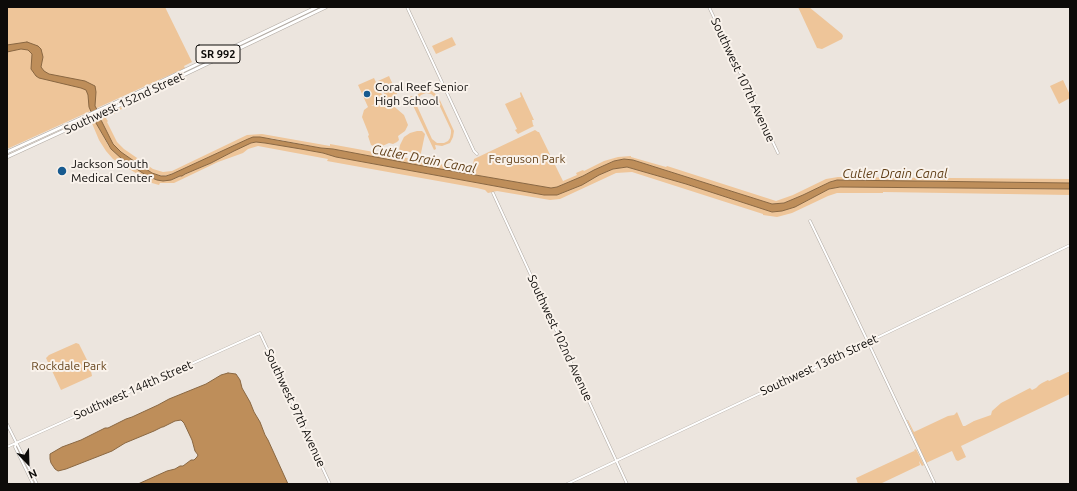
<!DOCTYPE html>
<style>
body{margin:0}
#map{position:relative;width:1077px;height:491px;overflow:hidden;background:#ece5de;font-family:Ubuntu,sans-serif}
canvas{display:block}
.frame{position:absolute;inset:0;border:8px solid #0d0b09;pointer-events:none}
.north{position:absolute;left:8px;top:443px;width:40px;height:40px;-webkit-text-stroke:3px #f9f2eb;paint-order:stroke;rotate:157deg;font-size:11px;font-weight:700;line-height:16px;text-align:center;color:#0d0b09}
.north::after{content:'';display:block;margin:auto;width:14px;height:18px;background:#0d0b09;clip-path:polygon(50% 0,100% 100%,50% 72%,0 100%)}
</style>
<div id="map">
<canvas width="1077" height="491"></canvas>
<div class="frame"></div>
<div class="north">N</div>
</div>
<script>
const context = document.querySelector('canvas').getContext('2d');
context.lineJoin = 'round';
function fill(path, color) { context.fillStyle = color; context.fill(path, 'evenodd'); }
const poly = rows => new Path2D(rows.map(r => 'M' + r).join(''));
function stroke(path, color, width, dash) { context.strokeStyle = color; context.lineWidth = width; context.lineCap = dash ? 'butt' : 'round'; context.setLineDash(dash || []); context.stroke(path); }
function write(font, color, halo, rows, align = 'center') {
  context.font = font + ' Ubuntu,sans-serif'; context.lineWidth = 4; context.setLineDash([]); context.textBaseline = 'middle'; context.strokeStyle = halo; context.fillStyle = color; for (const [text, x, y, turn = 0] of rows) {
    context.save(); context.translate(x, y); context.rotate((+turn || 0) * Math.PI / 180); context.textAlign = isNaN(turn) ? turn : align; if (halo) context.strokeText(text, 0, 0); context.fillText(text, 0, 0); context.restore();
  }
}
fill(poly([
 [7,7,77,7,84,8,90,7,165,7,192,62,184,66,185,68,7,149],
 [798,7,809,7,842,34,843,36,842,39,822,49,817,48],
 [452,37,456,45,436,54,432,46],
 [389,76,397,94,387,99,378,81],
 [374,78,384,99,371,106,385,103,390,103,404,115,408,125,405,131,398,136,399,140,397,142,393,144,389,143,378,148,371,145,368,136,369,135,368,132,362,117,364,110,368,107,358,85],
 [1063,80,1070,95,1070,98,1059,104,1050,86],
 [426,90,432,91,438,96,454,131,453,137,450,143,442,146,435,145,436,149,434,150,409,97,412,96,414,100,418,94],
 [426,93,431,94,436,98,451,130,451,133,450,138,448,141,444,143,437,143,432,139,417,106,417,102,419,97,421,95],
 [521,92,534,120,532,120,533,125,534,126,518,134,515,130,517,129,505,104,521,97,520,93],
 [121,107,122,109,115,112,115,114,113,113,106,116,107,118,106,118,107,120,108,121,107,122,117,142,124,149,153,169,163,172,172,171,247,135,262,134,330,146,330,144,472,170,474,159,535,130,538,132,539,132,558,171,563,181,577,175,576,173,583,170,584,171,604,161,618,157,631,156,631,157,666,167,667,166,776,201,793,195,826,179,838,177,1070,179,1070,183,837,180,830,182,803,195,784,203,772,204,633,160,624,159,614,161,594,170,583,176,557,187,551,188,422,166,333,149,321,148,270,138,248,139,177,172,168,175,163,176,152,173,121,152,112,143,100,118,100,117],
 [94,119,108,145,115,153,150,177,157,180,163,181,174,179,211,163,234,151,251,143,256,142,265,143,301,149,323,153,336,157,544,195,557,195,582,185,599,175,613,169,627,167,686,184,772,212,782,211,795,207,829,189,840,187,1070,189,1070,195,883,192,883,193,837,193,828,196,792,213,777,217,763,215,763,214,632,172,616,173,560,199,550,200,497,191,488,193,485,190,477,188,327,161,328,159,258,146,248,149,243,153,218,162,174,183,160,183,159,185,152,183,113,159,106,151,99,140,91,121],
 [417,131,422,131,425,134,421,153,420,154,399,150,400,145,404,137,410,133],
 [76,343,79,344,90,366,92,376,61,390,46,358,49,355],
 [1068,372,1070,372,1070,394,961,446,966,457,958,461,956,460,952,451,926,463,907,420,908,420,914,432,948,416,954,415,957,412,963,426,965,426,974,421,991,415,992,411,1001,403,1030,388,1032,390,1036,388,1039,385,1042,383,1048,380,1049,381],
 [916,449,924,465,922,466,919,461,920,465,880,484,858,484,856,478,914,451,915,452,914,450]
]), '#eec599');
const water = poly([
 [27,42,38,46,41,49,43,57,41,67,44,71,49,74,85,81,95,86,96,92,95,106,100,115,100,118,113,144,121,152,131,159,152,173,161,176,166,176,172,174,248,139,253,137,260,137,321,148,333,149,423,166,551,188,557,187,583,176,594,170,614,161,624,159,633,160,772,204,784,203,803,195,830,182,837,180,1070,183,1070,189,840,187,829,189,795,207,782,211,772,212,686,184,627,167,613,169,599,175,582,185,557,195,544,195,336,157,323,153,301,149,265,143,256,142,251,143,234,151,211,163,185,174,182,176,180,176,171,180,163,181,157,180,147,176,122,159,111,149,96,123,89,107,88,95,86,90,81,88,39,78,36,76,31,69,32,54,28,50,21,49,7,52,7,45,27,42],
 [228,373,236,374,240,380,242,388,250,402,254,412,260,422,265,435,268,440,288,484,138,484,167,471,175,469,180,466,183,466,191,460,194,460,197,457,198,455,195,451,192,440,184,423,181,420,175,421,163,427,162,427,154,431,125,443,112,451,66,469,58,471,55,469,51,463,50,459,50,454,62,447,81,440,105,428,108,428,126,419,132,417,158,405,169,399,206,384,221,375,228,373]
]);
fill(water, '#be8e5a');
stroke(water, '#896742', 1);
const minor = poly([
 [407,7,474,151,477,154],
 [709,7,778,153],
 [493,193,627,484],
 [810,221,849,302,868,342,935,484],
 [7,424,37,484],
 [16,443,15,447,33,484],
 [7,447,260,333,330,484],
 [567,484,816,367,1070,245]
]);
const major = poly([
 [7,152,141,91,317,7],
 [7,157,146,93,326,7]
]);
stroke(minor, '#b0a9a2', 3);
stroke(major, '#b0a9a2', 4);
stroke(minor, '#fff', 2);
stroke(major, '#fff', 3);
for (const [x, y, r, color] of [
 [367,94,4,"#175a8f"],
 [62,171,5,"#175a8f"]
]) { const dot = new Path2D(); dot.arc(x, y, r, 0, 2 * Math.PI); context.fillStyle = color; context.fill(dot); stroke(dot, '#f9f2eb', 1.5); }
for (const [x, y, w] of [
 [218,54,44]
]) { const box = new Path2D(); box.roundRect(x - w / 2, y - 9, w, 18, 3); context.fillStyle = '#f9f2eb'; context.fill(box); stroke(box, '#0d0b09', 1); }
write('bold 11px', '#0d0b09', null, [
 ["SR 992",218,54]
]);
write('12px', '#0d0b09', '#f9f2eb', [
 ["Southwest 107th Avenue",743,80,65],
 ["Southwest 152nd Street",124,103,-25],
 ["Southwest 102nd Avenue",560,338,65],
 ["Southwest 136th Street",819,365,-25],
 ["Southwest 144th Street",133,390,-24],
 ["Southwest 97th Avenue",295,408,65]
]);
write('12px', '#0d0b09', '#f9f2eb', [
 ["Coral Reef Senior",375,87],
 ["High School",375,101],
 ["Jackson South",71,164],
 ["Medical Center",71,178]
], 'left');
write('12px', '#67451d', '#f9f2eb', [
 ["Ferguson Park",527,159],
 ["Rockdale Park",69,366]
]);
write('italic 13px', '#5f3d15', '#f9f2eb', [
 ["Cutler Drain Canal",424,159,11],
 ["Cutler Drain Canal",895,174]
]);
</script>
